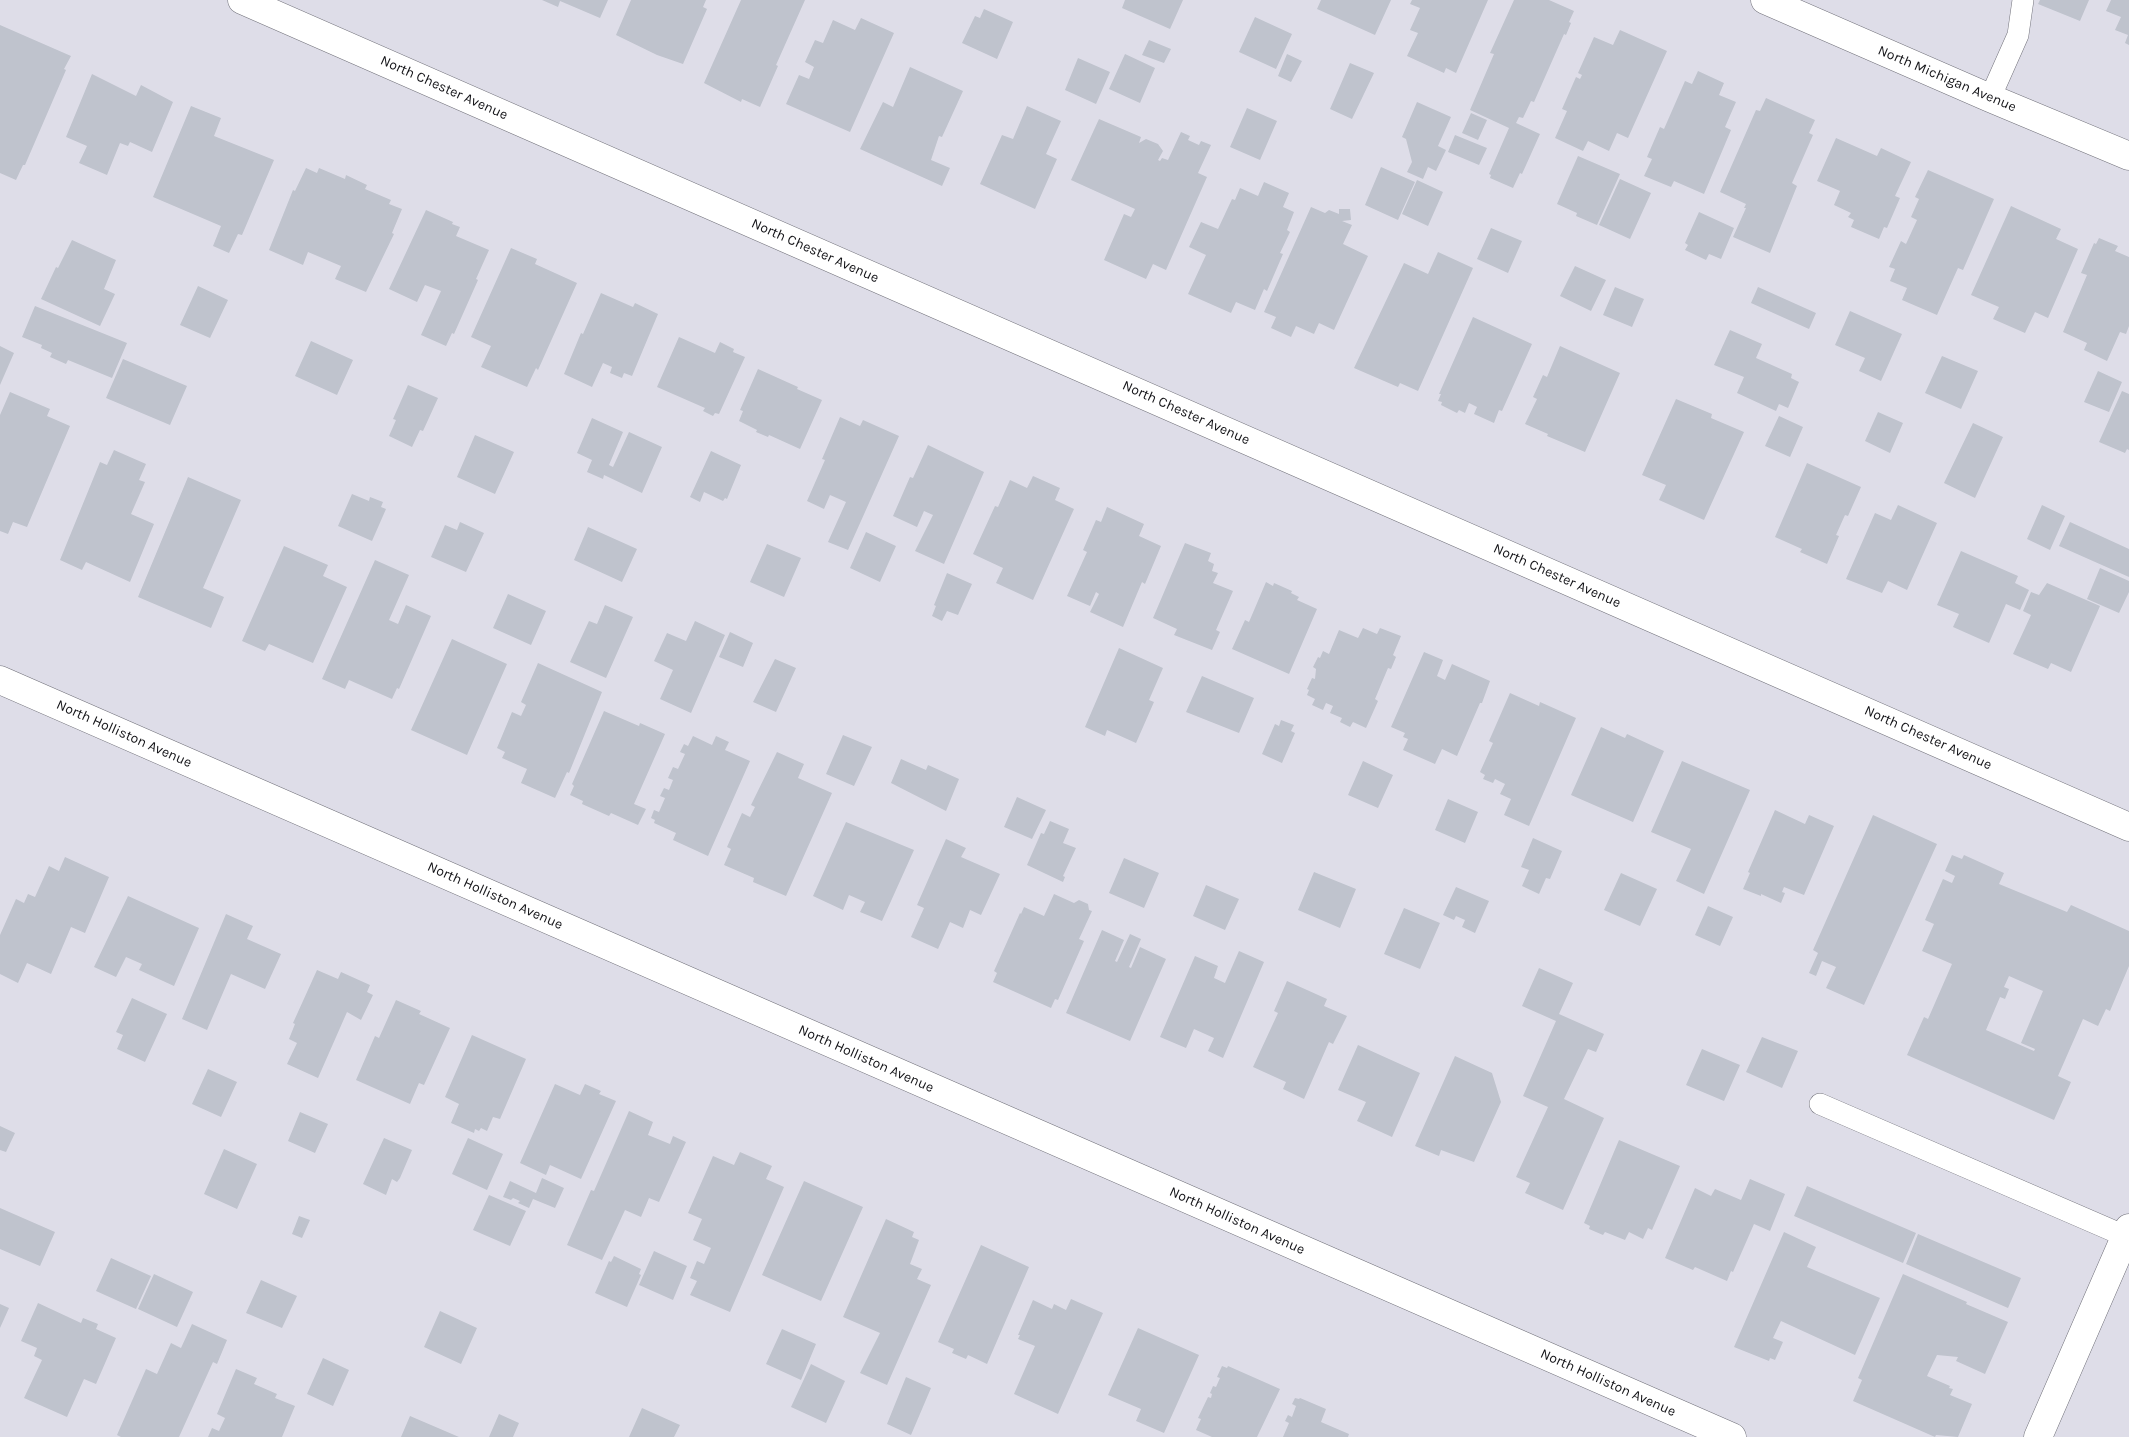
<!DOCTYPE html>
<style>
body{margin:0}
canvas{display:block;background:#dedde8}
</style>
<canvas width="2129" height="1437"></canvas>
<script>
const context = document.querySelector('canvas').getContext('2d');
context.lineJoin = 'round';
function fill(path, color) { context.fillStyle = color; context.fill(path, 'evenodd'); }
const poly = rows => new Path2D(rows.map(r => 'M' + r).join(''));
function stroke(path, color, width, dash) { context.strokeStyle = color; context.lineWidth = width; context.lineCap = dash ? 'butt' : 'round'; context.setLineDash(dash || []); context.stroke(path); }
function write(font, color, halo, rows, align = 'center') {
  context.font = font + ' Karla,sans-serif'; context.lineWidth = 4.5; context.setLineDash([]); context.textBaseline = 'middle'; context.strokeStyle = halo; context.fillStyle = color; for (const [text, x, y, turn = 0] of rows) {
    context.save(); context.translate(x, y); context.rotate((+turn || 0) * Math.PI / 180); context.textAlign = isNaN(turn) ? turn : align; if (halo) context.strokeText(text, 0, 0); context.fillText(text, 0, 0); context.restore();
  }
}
fill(poly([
 [542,0,608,0,600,18,560,1,558,7],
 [631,0,706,0,703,7,707,9,683,64,657,55,616,35],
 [741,0,805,0,776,65,778,66,760,107,742,99,741,102,704,83],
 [1125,0,1183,0,1170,29,1122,8],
 [1321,0,1391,0,1375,35,1317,9],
 [1412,0,1488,0,1456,73,1446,68,1444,73,1407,56,1418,33,1410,30,1420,8,1410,4],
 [1514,0,1549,0,1574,11,1569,22,1571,23,1566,35,1564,34,1534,102,1531,101,1523,118,1519,117,1516,123,1540,134,1522,174,1520,173,1513,188,1490,178,1491,175,1489,174,1509,128,1470,110,1494,54,1490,53],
 [2040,0,2089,0,2080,21,2038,4],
 [2111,0,2129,0,2129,45,2125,43,2128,35,2115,30,2121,17,2106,11],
 [984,9,1013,22,997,59,962,43,975,16,980,18],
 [1255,17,1292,34,1276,69,1239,52],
 [861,18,894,33,850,132,786,104,799,75,809,79,814,67,805,62,815,40,823,43,833,20,855,30],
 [0,25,71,56,64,69,66,70,25,165,23,165,16,180,0,173],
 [1620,30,1667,51,1628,138,1617,133,1609,151,1588,141,1583,151,1555,138,1567,111,1562,109,1576,77,1580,79,1582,75,1578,73,1594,37,1613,45],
 [1149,40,1171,49,1164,63,1142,55],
 [1125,54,1155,68,1140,103,1109,89],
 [1287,54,1302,61,1291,82,1278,76],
 [1078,58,1110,72,1096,104,1065,90],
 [1350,63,1374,73,1352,119,1330,109],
 [910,67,963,91,942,137,939,136,931,160,950,168,942,186,860,149,883,102,893,107],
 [1698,71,1724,83,1719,95,1736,102,1725,127,1731,130,1704,194,1674,181,1671,187,1644,176,1652,159,1647,157,1660,127,1664,129,1685,81,1692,84],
 [92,74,136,96,141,85,173,102,152,152,130,142,128,146,120,143,107,175,79,163,87,146,66,137],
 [1766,98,1815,120,1809,133,1813,135,1792,183,1797,186,1770,253,1733,237,1746,208,1744,208,1746,204,1720,192,1756,110,1760,111],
 [1417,102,1451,117,1438,146,1446,150,1436,171,1428,167,1423,179,1407,172,1412,162,1406,139,1402,137],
 [191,106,221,118,214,136,274,160,242,235,238,234,229,253,213,246,221,226,153,197],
 [1027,106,1061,121,1046,154,1057,159,1035,209,980,184,1002,135,1013,139],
 [1247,108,1277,121,1260,160,1230,147],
 [1471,113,1487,120,1478,140,1462,133],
 [1099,119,1141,137,1139,143,1146,139,1158,144,1163,151,1158,160,1160,161,1162,158,1168,160,1181,132,1190,136,1188,140,1199,145,1201,141,1211,145,1198,173,1207,177,1166,270,1153,264,1146,279,1104,260,1124,214,1131,217,1135,209,1071,180],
 [1455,135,1487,148,1479,165,1448,152],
 [1836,138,1877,156,1881,148,1911,162,1895,196,1900,198,1887,228,1884,227,1879,239,1851,227,1854,220,1848,217,1851,213,1834,205,1840,191,1817,181],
 [1578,156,1620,174,1597,225,1576,216,1577,213,1557,204],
 [1381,167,1415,182,1398,220,1365,205],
 [306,168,317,173,319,168,345,179,346,175,367,185,365,189,391,200,389,204,402,209,392,233,394,234,366,292,335,279,341,266,308,252,303,265,269,250,293,190,295,191],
 [1928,170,1994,199,1963,270,1958,268,1937,315,1902,300,1907,288,1890,281,1895,269,1889,267,1901,241,1906,244,1917,220,1911,217,1919,199,1915,197],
 [1620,179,1651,193,1630,239,1599,225],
 [1417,180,1443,192,1428,226,1402,214],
 [1264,182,1289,193,1283,207,1294,212,1287,230,1290,232,1280,253,1283,254,1267,291,1264,289,1255,310,1236,302,1231,313,1188,294,1206,255,1189,247,1201,222,1218,229,1232,199,1235,200,1240,188,1258,196],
 [2011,206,2061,229,2056,239,2078,249,2048,318,2035,312,2025,333,1993,319,1999,307,1971,295],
 [1311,207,1325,213,1329,210,1339,214,1339,209,1350,209,1351,220,1342,221,1352,225,1343,244,1368,256,1334,330,1319,323,1314,334,1296,326,1291,337,1271,328,1276,317,1264,312],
 [426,210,453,222,452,224,460,227,456,236,489,250,476,279,478,280,454,334,452,333,446,346,421,335,441,291,425,285,417,302,389,289],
 [1699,212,1734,228,1721,259,1709,254,1706,260,1685,250,1688,245,1685,243],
 [1491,228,1522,241,1508,273,1477,259],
 [2099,238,2118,246,2115,251,2129,257,2129,326,2126,334,2120,332,2107,361,2084,350,2087,343,2063,332,2087,275,2081,273,2094,243,2096,244],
 [72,240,116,260,104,289,115,294,100,326,41,299,56,267,58,268],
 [511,248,537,259,535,264,577,283,538,370,536,368,527,387,481,367,491,346,471,337],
 [1438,252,1473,268,1418,391,1400,383,1398,387,1354,368,1404,263,1428,274],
 [1575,266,1606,280,1591,311,1560,296],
 [198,286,228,300,210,338,180,325],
 [1615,287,1644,299,1632,327,1603,315],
 [1758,287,1816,313,1809,329,1751,303],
 [601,293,633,307,635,303,658,314,632,376,624,373,622,378,610,373,612,367,603,363,592,387,564,374,581,333,583,334],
 [35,306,127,343,112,378,68,360,66,364,50,357,52,353,41,348,42,345,22,337],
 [1850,311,1902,334,1881,381,1859,371,1865,358,1835,345],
 [1473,317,1532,344,1502,411,1499,410,1494,423,1474,414,1477,407,1469,403,1465,413,1459,410,1457,413,1441,405,1442,402,1438,401,1441,394,1439,394],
 [1730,330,1762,344,1756,358,1792,374,1791,378,1799,382,1788,408,1779,404,1776,411,1737,393,1744,377,1714,365],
 [679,337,715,353,720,342,734,349,733,352,745,357,719,414,715,413,713,416,703,411,705,408,657,387],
 [311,341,353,360,337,395,295,376],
 [0,346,14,353,0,385],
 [1560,346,1620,373,1585,452,1547,436,1548,434,1525,424,1537,399,1533,397,1543,375,1547,377],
 [1942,356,1978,371,1961,409,1925,393],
 [123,359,187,386,170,425,106,398],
 [758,369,798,387,797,389,822,400,800,449,769,435,768,437,756,432,757,430,739,421,743,411,740,410],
 [2098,371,2122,382,2109,412,2084,402],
 [408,385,438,398,423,431,420,430,412,447,389,436,396,420,393,419],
 [2122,391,2129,394,2129,450,2127,449,2125,453,2099,442],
 [10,392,50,409,47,416,70,426,27,527,13,522,8,534,0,531,0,415],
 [1676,399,1712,414,1711,418,1744,432,1704,520,1659,500,1666,485,1642,475],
 [1878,412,1903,423,1890,453,1865,441],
 [1779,416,1803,427,1790,457,1765,446],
 [840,417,860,426,863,420,899,436,848,550,828,542,846,502,830,495,824,509,807,501,825,460,822,459],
 [592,418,623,432,609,465,613,467,629,432,662,447,642,493,604,475,603,479,587,472,592,460,577,453],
 [1973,423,2003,437,1975,498,1944,483],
 [475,435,514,452,495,494,457,477],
 [928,445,984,472,944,564,915,551,933,515,924,511,917,527,893,516,910,477,913,478],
 [114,450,146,464,139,480,145,482,131,514,154,524,130,582,86,562,82,570,60,560,100,462,107,465],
 [711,451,741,465,727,499,725,498,723,501,704,492,700,502,690,497],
 [1807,463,1861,487,1848,516,1845,515,1836,535,1839,536,1827,564,1800,552,1802,549,1775,537],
 [1033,476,1060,488,1055,500,1074,509,1033,600,996,583,1003,568,973,554,995,506,998,507,1010,480,1027,488],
 [188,477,241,500,203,588,224,597,211,628,138,597],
 [352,494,369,501,370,497,383,502,381,507,386,509,372,541,338,526],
 [1898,505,1937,523,1907,590,1888,581,1882,593,1846,579,1875,513,1891,520],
 [2042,505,2065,516,2050,550,2027,539],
 [1107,507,1144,524,1139,536,1161,546,1145,584,1142,582,1123,627,1090,612,1099,594,1096,592,1090,606,1067,596,1087,552,1083,550,1096,520,1101,522],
 [460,522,484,533,466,572,431,557,445,525,457,530],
 [2070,522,2129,549,2129,577,2059,546],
 [588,527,637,549,622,582,574,560],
 [866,532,896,546,880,582,850,568],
 [1185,543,1211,553,1208,561,1214,564,1212,571,1218,573,1213,583,1233,591,1216,630,1220,632,1212,650,1174,635,1177,629,1153,618],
 [767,544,801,558,784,597,750,582],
 [284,546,328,565,323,576,347,587,313,663,269,644,265,651,242,641],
 [1961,551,2018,576,2015,583,2029,590,2020,610,2006,604,1989,643,1953,627,1959,614,1937,605],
 [375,560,409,575,389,620,398,624,406,605,431,616,399,689,397,688,392,699,349,680,345,689,322,679],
 [2100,568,2129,581,2129,592,2119,613,2087,599],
 [947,573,972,584,958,615,947,611,942,621,932,616,936,606,934,605],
 [1266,582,1273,586,1274,583,1292,591,1291,593,1299,597,1297,600,1317,609,1289,674,1232,649,1245,620,1249,622],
 [2047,583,2100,606,2071,672,2051,663,2048,669,2013,654,2031,615,2023,611,2031,592,2039,595],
 [508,594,546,611,531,645,493,628],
 [605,605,633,617,606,678,570,662,589,621,597,624],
 [695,621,725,635,691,713,660,699,673,670,654,661,667,633,686,641],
 [1363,628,1377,634,1380,628,1401,636,1393,655,1396,657,1391,669,1388,668,1375,699,1378,701,1366,728,1353,722,1350,727,1340,722,1342,718,1330,713,1333,706,1326,703,1323,710,1312,705,1315,699,1307,695,1309,690,1307,689,1312,678,1315,679,1316,669,1313,667,1318,657,1320,658,1323,651,1329,654,1339,630,1358,638],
 [730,632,753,643,743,667,719,657],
 [452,639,507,664,467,755,411,730],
 [1119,648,1163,668,1149,700,1154,702,1136,743,1107,730,1105,736,1085,727],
 [1424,652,1443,660,1437,676,1445,680,1452,664,1490,681,1482,703,1480,703,1457,756,1442,749,1435,764,1403,750,1408,739,1403,737,1405,733,1391,727],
 [775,659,796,668,776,712,753,702],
 [538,663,602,692,569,773,567,772,555,798,521,783,527,769,502,758,505,752,497,748,512,712,521,716,526,705,521,702],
 [1202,676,1254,698,1239,733,1186,712],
 [1510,693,1539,706,1540,702,1576,718,1529,826,1504,815,1511,799,1500,794,1505,784,1495,779,1493,783,1483,779,1485,775,1480,772,1493,743,1489,741],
 [604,711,639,726,640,723,665,734,634,804,646,809,638,825,611,813,609,816,582,804,583,801,570,795,574,786,572,784],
 [1281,720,1294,725,1291,731,1295,733,1282,763,1262,754,1275,724,1279,726],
 [1601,727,1625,738,1627,734,1664,751,1633,822,1571,795],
 [843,735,872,747,854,786,826,774],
 [693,736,712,745,716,736,729,742,725,750,750,761,708,856,673,840,676,833,654,823,655,820,651,818,654,810,659,812,665,798,660,796,664,788,669,790,673,780,668,778,673,767,678,769,685,754,680,752,684,744,688,746],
 [777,752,804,764,798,778,832,793,786,896,753,882,754,878,724,865,731,849,727,847,742,813,750,817,755,807,751,805],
 [901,759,926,770,928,765,959,779,946,811,891,783],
 [1363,761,1393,775,1378,808,1348,795],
 [1682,761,1750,790,1704,894,1676,881,1691,849,1651,832],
 [1017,797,1046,810,1032,839,1004,827],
 [1448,799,1478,812,1465,843,1435,830],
 [1775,810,1805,824,1809,815,1834,826,1804,895,1784,887,1782,892,1785,893,1781,903,1761,894,1761,896,1743,889,1750,873,1748,872],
 [1873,815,1937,844,1864,1005,1826,988,1836,967,1822,961,1816,976,1809,973,1818,953,1813,950],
 [1050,821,1069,829,1063,843,1076,848,1063,876,1065,877,1063,882,1027,865,1041,833,1044,834],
 [846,822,914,850,882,921,860,912,865,902,849,895,843,910,813,896],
 [1533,838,1562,851,1550,879,1546,878,1539,894,1522,886,1529,870,1521,867],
 [946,839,966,848,961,857,1000,874,981,915,970,910,963,928,950,922,938,949,911,937,924,908,917,905],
 [1952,855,1962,859,1964,855,2004,873,1999,884,2067,912,2071,905,2129,931,2129,966,2110,1011,2106,1009,2098,1026,2083,1019,2058,1076,2071,1082,2054,1120,1907,1055,1924,1017,1928,1019,1952,964,1922,951,1934,924,1925,920,1943,879,1952,883,1955,876,1945,871],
 [2009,976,2043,991,2021,1043,2035,1049,2034,1051,1986,1030,2000,997,2005,999,2009,989,2004,987],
 [65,857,109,877,85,933,71,927,51,974,27,963,18,983,0,974,0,935,16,899,24,903,28,894,35,897,49,866,59,871],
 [1124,858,1159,873,1144,908,1109,893],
 [1314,872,1356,889,1340,928,1298,910],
 [1621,873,1657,889,1640,926,1604,910],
 [1206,885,1239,899,1225,930,1193,916],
 [1456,887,1489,901,1475,933,1462,927,1465,920,1456,916,1454,920,1443,915],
 [1054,894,1074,903,1079,900,1088,904,1089,910,1092,911,1079,939,1084,941,1058,1000,1055,999,1051,1008,993,982,997,973,994,971,1020,913,1021,914,1024,907,1044,916],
 [128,896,199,928,174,986,139,970,142,964,126,957,116,977,94,967],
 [1708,906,1733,917,1720,946,1695,935],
 [1404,908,1440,923,1420,969,1384,954],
 [226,914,253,926,247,939,281,954,265,989,231,974,207,1030,182,1019],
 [1102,930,1124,940,1115,961,1117,962,1130,934,1141,939,1129,967,1131,968,1140,947,1166,959,1130,1041,1066,1013],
 [1239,951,1264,962,1223,1058,1208,1051,1214,1038,1194,1029,1186,1048,1160,1037,1195,956,1218,966,1214,978,1225,983],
 [1539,968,1573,983,1559,1014,1604,1034,1596,1052,1588,1049,1564,1099,1604,1118,1563,1210,1525,1193,1530,1183,1516,1177,1548,1107,1523,1096,1556,1021,1522,1006],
 [317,970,338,979,341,972,370,985,367,992,373,995,361,1020,347,1012,318,1078,287,1064,297,1043,289,1039,295,1024,293,1023],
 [1287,981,1327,999,1324,1006,1347,1016,1333,1044,1329,1042,1304,1099,1283,1089,1286,1082,1253,1067,1278,1013,1274,1011],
 [132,998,167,1014,145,1062,117,1049,123,1035,116,1032],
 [396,1000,421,1011,419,1014,450,1028,424,1085,419,1083,410,1104,356,1080,375,1036,379,1038],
 [472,1035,526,1059,500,1119,493,1117,487,1131,481,1128,479,1131,475,1129,474,1133,451,1123,459,1104,445,1097],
 [1762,1037,1798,1051,1782,1088,1746,1072],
 [1358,1045,1420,1073,1392,1137,1357,1121,1366,1102,1338,1090],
 [1702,1049,1740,1065,1724,1101,1686,1085],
 [1455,1056,1492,1073,1501,1102,1474,1162,1441,1150,1439,1156,1415,1146],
 [208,1069,237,1082,221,1117,192,1104],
 [555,1084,580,1095,585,1084,601,1091,599,1094,616,1101,581,1179,550,1165,546,1175,520,1163],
 [629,1111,653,1122,648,1135,670,1144,673,1136,686,1142,659,1202,649,1198,641,1217,625,1210,602,1260,567,1245,591,1190,594,1191],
 [300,1112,328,1124,315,1153,288,1141],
 [0,1126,15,1133,6,1152,0,1150],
 [384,1138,412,1150,400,1178,397,1182,392,1179,386,1195,363,1184],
 [468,1138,503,1154,487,1190,452,1174],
 [1619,1140,1680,1166,1652,1230,1648,1228,1643,1239,1629,1232,1625,1240,1605,1232,1603,1235,1589,1229,1590,1226,1584,1223],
 [224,1149,257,1164,237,1209,204,1194],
 [740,1152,772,1166,766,1179,784,1187,730,1312,690,1295,697,1281,690,1278,697,1261,704,1264,711,1248,693,1240,702,1219,688,1213,713,1156,734,1165],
 [542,1178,564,1188,555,1208,533,1199,529,1208,518,1203,520,1201,513,1198,511,1200,503,1197,510,1181,536,1193],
 [1750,1179,1785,1194,1770,1231,1754,1224,1733,1272,1731,1271,1727,1281,1695,1267,1693,1270,1665,1258,1695,1188,1711,1196,1715,1189,1741,1200],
 [804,1181,863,1207,821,1301,762,1275],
 [1807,1186,1916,1233,1903,1263,1794,1216],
 [489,1195,526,1211,510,1246,473,1230],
 [0,1208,55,1232,40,1266,0,1249],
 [299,1216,310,1220,302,1238,292,1234],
 [886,1219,914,1232,912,1237,919,1240,910,1264,922,1269,917,1279,931,1285,887,1385,860,1373,880,1333,843,1317],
 [1784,1232,1816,1247,1807,1267,1880,1298,1855,1355,1781,1321,1773,1338,1783,1342,1775,1360,1770,1358,1769,1361,1734,1347],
 [1918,1234,2021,1278,2008,1308,1906,1264],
 [981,1245,1029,1267,987,1364,968,1355,966,1359,952,1353,954,1349,938,1342],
 [654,1251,687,1266,673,1300,639,1285],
 [614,1256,641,1269,639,1274,641,1275,627,1307,595,1293,609,1261,611,1262],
 [111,1258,151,1276,136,1309,96,1291],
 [154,1274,193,1292,177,1327,138,1309],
 [1903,1274,1967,1302,1966,1304,2008,1322,1985,1374,1956,1361,1958,1357,1937,1355,1927,1376,1950,1386,1949,1388,1953,1389,1950,1395,1972,1404,1958,1437,1936,1435,1935,1437,1853,1401,1862,1380,1858,1378],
 [261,1280,297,1296,282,1328,246,1313],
 [1071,1299,1103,1313,1058,1414,1014,1394,1035,1346,1018,1339,1020,1335,1018,1335,1033,1300,1052,1309,1054,1304,1066,1310],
 [38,1303,81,1323,83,1318,98,1324,96,1329,116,1338,96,1384,84,1379,67,1417,24,1398,42,1360,34,1356,37,1348,21,1341],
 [0,1304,9,1308,0,1328],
 [440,1311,477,1328,461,1364,424,1347],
 [192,1324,227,1340,217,1364,213,1362,179,1437,121,1437,117,1435,146,1369,157,1374,171,1343,181,1348],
 [1138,1328,1199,1355,1164,1433,1136,1421,1141,1409,1108,1395],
 [782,1329,816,1344,801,1380,766,1364],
 [323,1358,349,1370,333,1406,307,1394],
 [811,1364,845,1381,826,1423,791,1407],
 [1222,1366,1227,1368,1228,1366,1280,1389,1257,1437,1212,1437,1196,1430,1201,1419,1198,1418,1208,1397,1211,1398,1212,1394,1210,1393,1213,1386,1216,1387,1220,1378,1217,1377],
 [236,1369,257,1378,254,1384,277,1394,275,1398,295,1406,282,1437,208,1437,212,1428,219,1431,225,1418,217,1414],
 [906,1377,931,1388,911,1435,887,1424],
 [1295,1398,1299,1399,1300,1398,1326,1409,1321,1422,1349,1434,1348,1437,1283,1437,1289,1423,1285,1421,1288,1415,1292,1417,1296,1406,1292,1404],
 [642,1408,680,1425,674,1437,629,1437],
 [499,1414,519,1423,513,1437,489,1437],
 [410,1416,459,1437,401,1437]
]), '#bfc3cd');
const lane = poly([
 [1990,98,2018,35,2023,0],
 [1820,1104,2125,1236]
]);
const street = poly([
 [242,0,2129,827],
 [1765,0,1990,98,2129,156],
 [0,680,1732,1437]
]);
const secondary = poly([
 [2038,1437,2129,1228]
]);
stroke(lane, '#71717a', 22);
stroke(street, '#71717a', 29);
stroke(secondary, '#71717a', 29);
stroke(lane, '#fff', 21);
stroke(street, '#fff', 28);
stroke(secondary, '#fff', 28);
write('14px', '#131317', '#fff', [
 ["North Michigan Avenue",1947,79,23],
 ["North Chester Avenue",444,88,24],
 ["North Chester Avenue",815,251,24],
 ["North Chester Avenue",1186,413,24],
 ["North Chester Avenue",1557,576,24],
 ["North Holliston Avenue",124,734,24],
 ["North Chester Avenue",1928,738,24],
 ["North Holliston Avenue",495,896,24],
 ["North Holliston Avenue",866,1059,24],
 ["North Holliston Avenue",1237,1221,24],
 ["North Holliston Avenue",1608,1383,24]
]);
</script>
